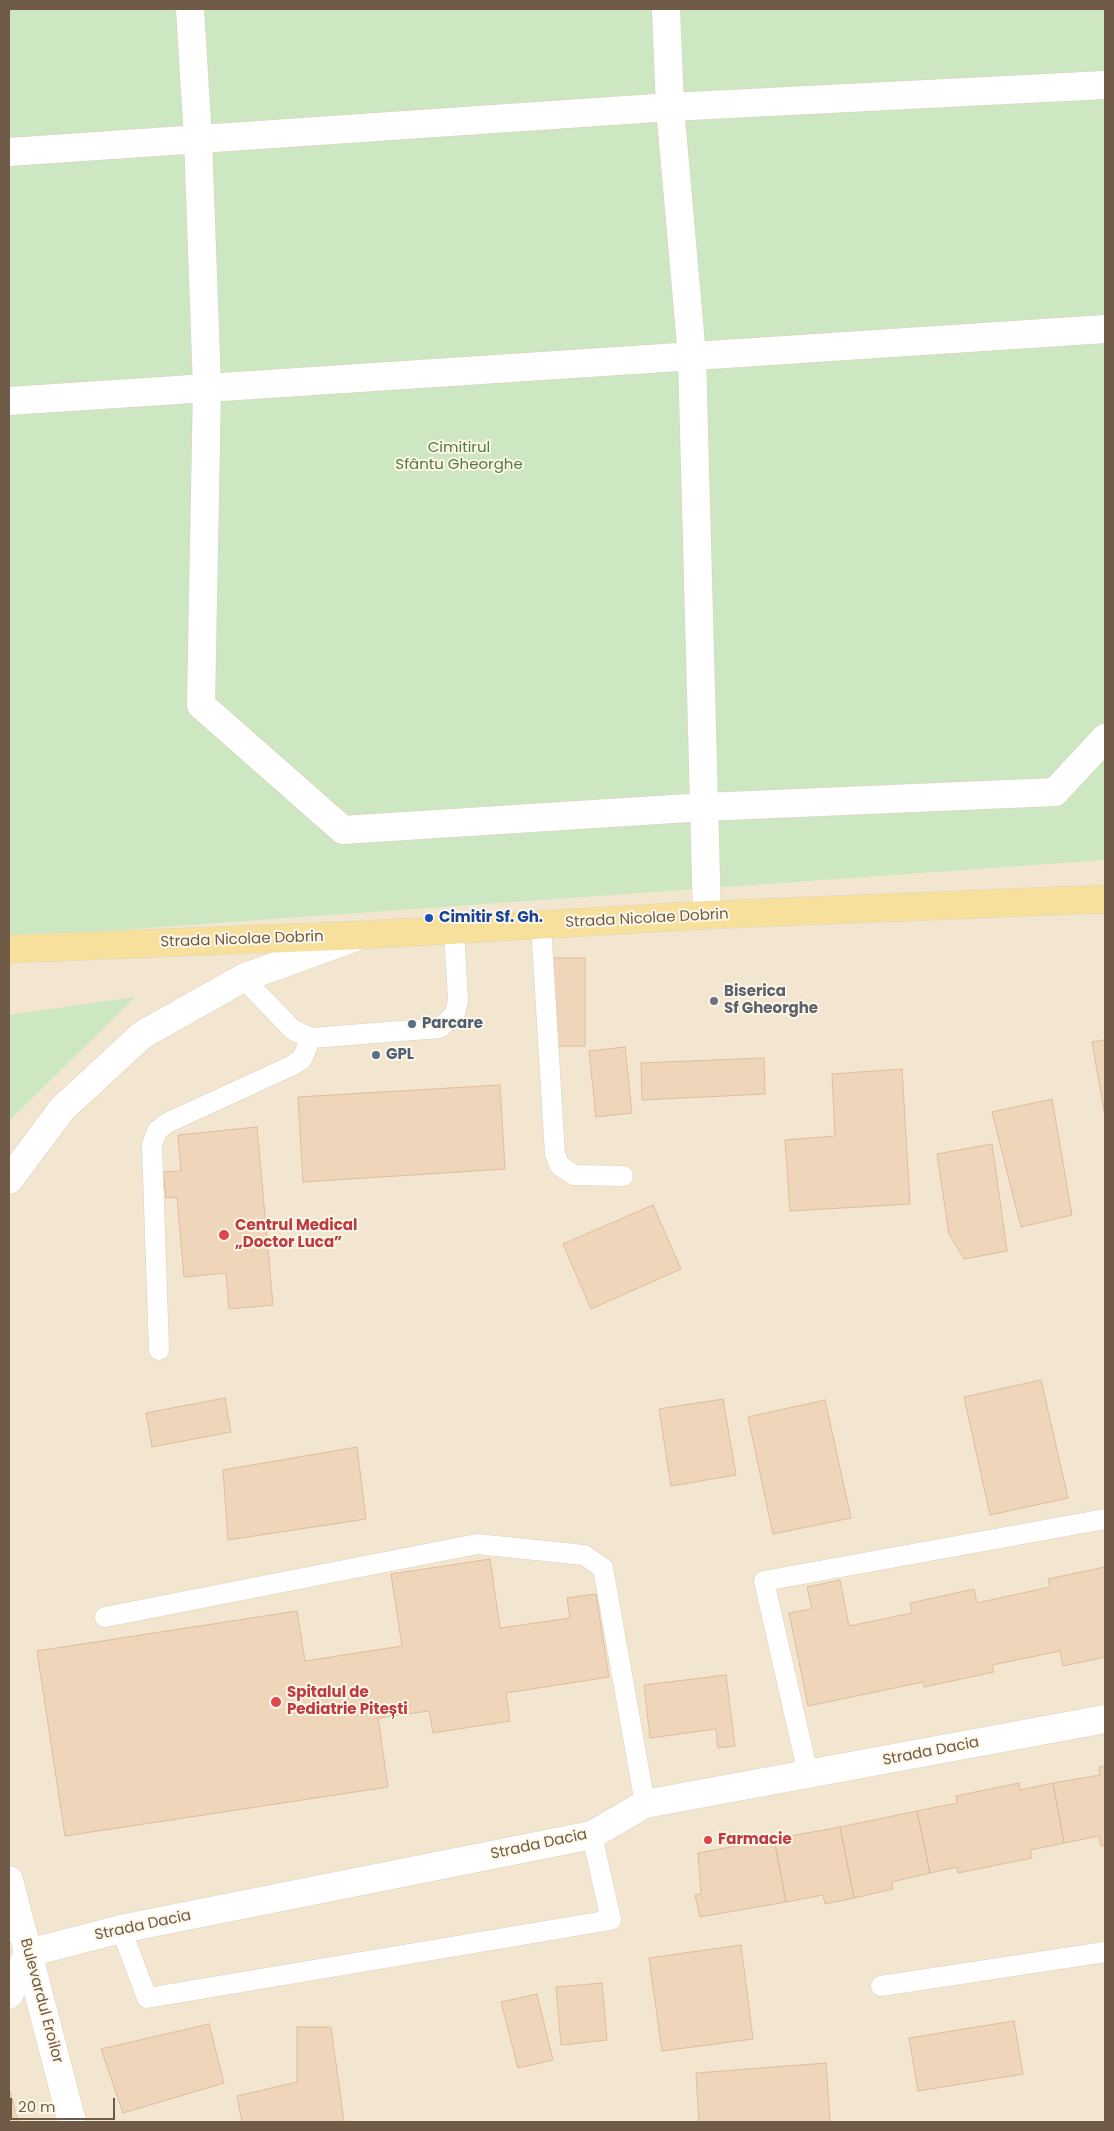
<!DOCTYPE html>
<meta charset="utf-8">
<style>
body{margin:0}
#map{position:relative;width:1114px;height:2131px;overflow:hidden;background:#fbf4e1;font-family:Poppins,sans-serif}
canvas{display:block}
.frame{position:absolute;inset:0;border:10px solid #705b49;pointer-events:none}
.scale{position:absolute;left:10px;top:2098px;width:105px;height:22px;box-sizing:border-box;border:2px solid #705b49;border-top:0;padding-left:6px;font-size:15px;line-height:18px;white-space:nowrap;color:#705b49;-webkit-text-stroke:4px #fef7e7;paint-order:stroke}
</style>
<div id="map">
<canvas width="1114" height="2131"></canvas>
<div class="frame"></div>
<div class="scale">20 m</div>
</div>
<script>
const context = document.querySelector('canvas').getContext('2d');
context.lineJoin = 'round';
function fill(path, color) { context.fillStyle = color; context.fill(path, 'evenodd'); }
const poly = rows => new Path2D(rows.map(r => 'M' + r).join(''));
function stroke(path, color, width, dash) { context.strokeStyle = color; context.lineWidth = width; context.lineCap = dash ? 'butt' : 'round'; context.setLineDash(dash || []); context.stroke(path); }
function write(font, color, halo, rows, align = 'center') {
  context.font = font + ' Poppins,sans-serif'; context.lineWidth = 4; context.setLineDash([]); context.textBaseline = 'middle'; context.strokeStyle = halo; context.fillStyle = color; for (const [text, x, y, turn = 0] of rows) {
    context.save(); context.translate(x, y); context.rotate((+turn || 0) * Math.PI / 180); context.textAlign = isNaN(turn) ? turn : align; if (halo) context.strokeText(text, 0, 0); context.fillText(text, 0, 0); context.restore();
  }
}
fill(poly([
 [1105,860,1105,2122,9,2122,9,938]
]), '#f2e6d0');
fill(poly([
 [9,9,1105,9,1105,860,9,938],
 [135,997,9,1121,9,1015]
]), '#cce7c1');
const building = poly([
 [544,958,585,958,585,1046,544,1046,544,958],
 [1105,1040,1105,1116,1092,1042,1105,1040],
 [625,1047,632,1113,596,1117,589,1051,625,1047],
 [764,1058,765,1094,642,1100,641,1063,764,1058],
 [902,1069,910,1204,790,1211,785,1140,835,1136,832,1074,902,1069],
 [500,1085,505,1169,303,1182,298,1097,500,1085],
 [1052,1099,1072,1215,1021,1227,992,1112,1052,1099],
 [257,1127,273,1305,229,1309,226,1273,184,1277,177,1197,166,1198,163,1172,181,1171,178,1135,257,1127],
 [992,1144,1007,1251,964,1259,949,1234,937,1154,992,1144],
 [653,1205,681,1269,591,1309,563,1244,653,1205],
 [1041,1380,1068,1498,990,1515,964,1397,1041,1380],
 [225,1398,231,1432,152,1447,146,1413,225,1398],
 [723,1399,736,1475,671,1486,659,1409,723,1399],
 [825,1400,851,1518,773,1534,748,1417,825,1400],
 [357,1447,366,1519,228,1540,223,1470,357,1447],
 [490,1559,500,1628,570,1618,567,1598,596,1594,609,1677,506,1693,510,1721,433,1733,429,1711,378,1718,388,1787,65,1836,37,1651,297,1611,305,1661,402,1646,391,1574,490,1559],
 [1105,1567,1105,1657,1063,1666,1060,1651,992,1665,994,1672,924,1687,923,1682,808,1706,789,1613,812,1609,807,1587,840,1580,849,1626,912,1613,910,1603,974,1589,977,1603,1050,1587,1048,1579,1105,1567],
 [726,1675,735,1746,718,1748,716,1729,650,1738,644,1685,726,1675],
 [1105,1766,1105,1845,1101,1846,1099,1836,1064,1843,1053,1783,1100,1775,1099,1767,1105,1766],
 [1019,1783,1020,1790,1053,1783,1064,1843,1030,1850,1032,1858,958,1873,957,1867,930,1873,917,1811,957,1803,956,1796,1019,1783],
 [917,1811,930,1873,892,1882,893,1889,854,1898,840,1827,917,1811],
 [840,1827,854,1898,825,1904,823,1895,786,1902,774,1839,840,1827],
 [774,1839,786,1902,700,1917,695,1895,701,1894,698,1853,774,1839],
 [741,1945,753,2039,662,2051,649,1958,741,1945],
 [602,1983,607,2040,561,2045,556,1987,602,1983],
 [537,1994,553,2060,518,2068,501,2002,537,1994],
 [1014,2021,1023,2074,918,2091,909,2038,1014,2021],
 [209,2024,224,2083,123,2113,101,2049,209,2024],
 [297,2027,331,2027,344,2122,242,2122,237,2096,297,2082,297,2027],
 [826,2063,830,2122,699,2122,696,2073,826,2063],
 [9,2091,10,2091,18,2122,9,2122,9,2091]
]);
fill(building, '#efd5ba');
stroke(building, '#e1bd9b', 1);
const lane = poly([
 [541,926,555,1154,560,1166,574,1175,623,1176],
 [243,978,293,1030,311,1038,440,1028,455,1014,458,1000,454,931],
 [159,1350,152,1145,157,1131,167,1123,291,1066,302,1059,311,1038],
 [105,1617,477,1544,584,1555,603,1568,645,1804],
 [808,1774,764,1581,1105,1519],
 [121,1929,147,1998,611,1920,592,1835],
 [881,1986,1105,1952]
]);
const street = poly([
 [190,9,198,139,207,387,201,705,343,830,704,807,1055,792,1105,738],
 [666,9,670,107,692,356,707,915],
 [9,152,670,107,1105,85],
 [9,401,1105,329],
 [9,1995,28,1953,121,1929,592,1835,645,1804,1105,1719]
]);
const secondary = poly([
 [9,1180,62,1109,142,1035,243,978,356,937],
 [9,1880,72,2122]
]);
const primary = poly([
 [9,949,362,935,707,915,1105,899]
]);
stroke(lane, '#ded0bd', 21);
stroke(street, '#ded0bd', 29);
stroke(secondary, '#e3d2bc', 29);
stroke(primary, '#ddd8d3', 29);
stroke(lane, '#fff', 20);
stroke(street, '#fff', 28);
stroke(secondary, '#fff', 28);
stroke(primary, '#f7df9c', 28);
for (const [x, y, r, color] of [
 [429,918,5,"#1a4fb4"],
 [714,1001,5,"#6b7280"],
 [412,1024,5,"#5c6f8a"],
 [376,1055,5,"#5c6f8a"],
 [224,1235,6,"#e0444e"],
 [276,1702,6,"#e0444e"],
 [708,1840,5,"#e0444e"]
]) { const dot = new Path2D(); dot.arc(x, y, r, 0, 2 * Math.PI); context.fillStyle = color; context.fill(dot); stroke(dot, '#fef7e7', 2); }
write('15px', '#4f7b45', '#fef7e7', [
 ["Cimitirul",459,448],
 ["Sfântu Gheorghe",459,465]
]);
write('bold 15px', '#164399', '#fef7e7', [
 ["Cimitir Sf. Gh.",439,918]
], 'left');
write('15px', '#705b49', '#fef7e7', [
 ["Strada Nicolae Dobrin",647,919,-3],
 ["Strada Nicolae Dobrin",242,940,-2],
 ["Strada Dacia",931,1752,-11],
 ["Strada Dacia",539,1845,-12],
 ["Strada Dacia",143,1926,-12],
 ["Bulevardul Eroilor",41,2001,75]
]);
write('bold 15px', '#5b616d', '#fef7e7', [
 ["Biserica",724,992],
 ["Sf Gheorghe",724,1009]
], 'left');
write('bold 15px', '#4e5e75', '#fef7e7', [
 ["Parcare",422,1024],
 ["GPL",386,1055]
], 'left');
write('bold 15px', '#be3a42', '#fef7e7', [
 ["Centrul Medical",235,1226],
 ["„Doctor Luca”",235,1243],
 ["Spitalul de",287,1693],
 ["Pediatrie Pitești",287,1710],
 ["Farmacie",718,1840]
], 'left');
</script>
